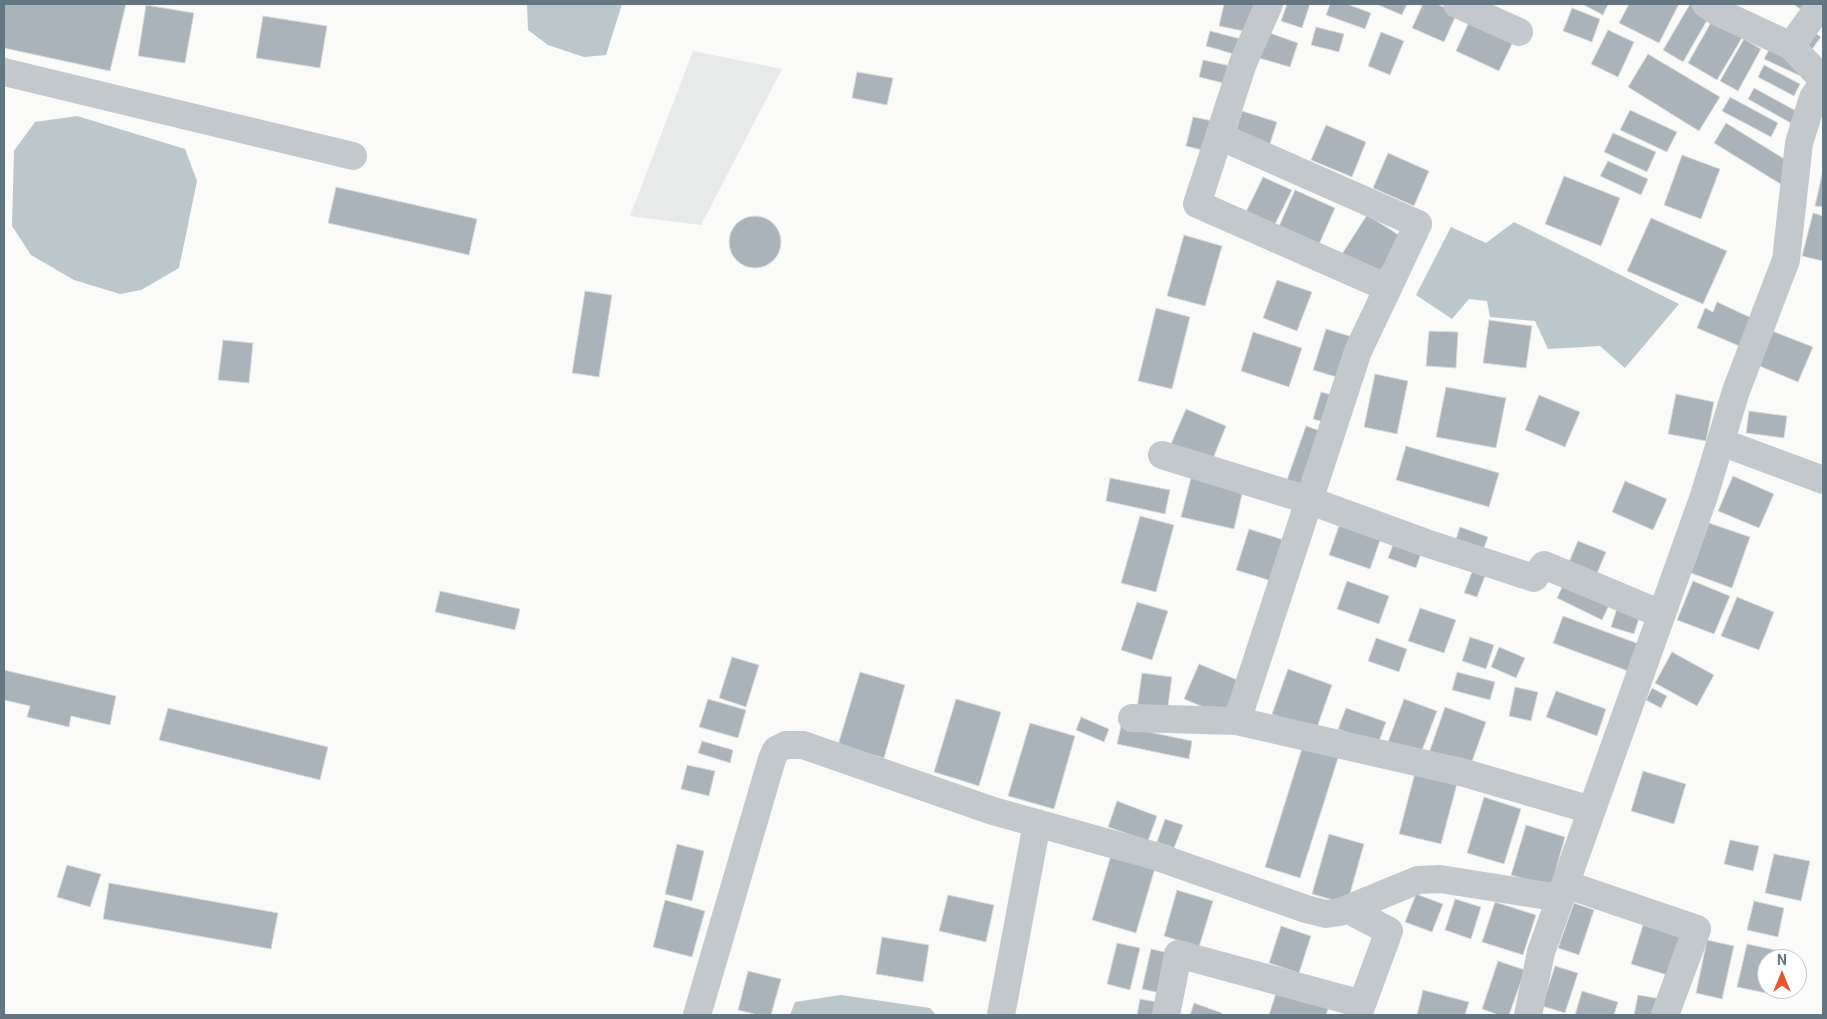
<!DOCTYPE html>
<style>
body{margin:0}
#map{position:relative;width:1827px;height:1019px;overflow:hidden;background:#fafaf8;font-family:Roboto,sans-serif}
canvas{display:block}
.frame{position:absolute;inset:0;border:5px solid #657683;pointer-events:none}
.north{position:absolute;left:1757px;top:949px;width:50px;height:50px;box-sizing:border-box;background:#fff;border:1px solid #c1c8cd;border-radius:50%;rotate:0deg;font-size:14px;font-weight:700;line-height:20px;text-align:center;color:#657683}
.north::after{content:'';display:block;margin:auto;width:18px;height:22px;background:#e4572e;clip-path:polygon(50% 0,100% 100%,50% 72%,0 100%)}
</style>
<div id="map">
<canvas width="1827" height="1019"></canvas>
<div class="frame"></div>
<div class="north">N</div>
</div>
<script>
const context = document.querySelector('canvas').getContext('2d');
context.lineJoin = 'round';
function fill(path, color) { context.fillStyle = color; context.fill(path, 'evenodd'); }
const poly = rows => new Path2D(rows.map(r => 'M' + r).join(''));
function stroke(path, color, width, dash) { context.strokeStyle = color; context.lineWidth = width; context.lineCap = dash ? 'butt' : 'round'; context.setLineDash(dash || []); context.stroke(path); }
fill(poly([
 [693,51,782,69,701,225,630,216]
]), '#e8e9e9');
fill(poly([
 [527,4,622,4,606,55,584,57,548,45,528,30],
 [77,116,185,149,197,181,179,268,141,290,120,294,74,280,31,255,12,226,14,151,35,122],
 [1514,222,1679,304,1625,368,1600,346,1548,349,1535,321,1490,317,1487,301,1469,299,1452,319,1416,295,1451,227,1486,243],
 [841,995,930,1008,936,1015,790,1015,795,1002]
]), '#bbc7cb');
const building = poly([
 [4,4,126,4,110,71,4,48,4,4],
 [1224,4,1255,4,1248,32,1219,26,1224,4],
 [1287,4,1310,4,1302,28,1281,21,1287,4],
 [1330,4,1347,4,1371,13,1365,29,1326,15,1330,4],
 [1376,4,1407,4,1402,15,1376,4],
 [1423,4,1437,4,1457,13,1444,42,1412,28,1423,4],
 [1582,4,1608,4,1603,15,1582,4],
 [1629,4,1679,4,1659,43,1619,23,1629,4],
 [1690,4,1710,15,1683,62,1663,50,1690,4],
 [1793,4,1808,4,1803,11,1793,4],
 [146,5,194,13,185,63,138,56,146,5],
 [1572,8,1600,19,1592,42,1563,31,1572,8],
 [263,16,327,26,320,68,256,58,263,16],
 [1713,19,1743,36,1717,80,1688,63,1713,19],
 [1469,22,1513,42,1499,71,1456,51,1469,22],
 [1800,23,1821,37,1810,52,1800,23],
 [1316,27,1344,34,1339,52,1311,45,1316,27],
 [1608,30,1634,42,1618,77,1591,64,1608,30],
 [1210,31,1241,39,1237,55,1206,46,1210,31],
 [1267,32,1298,43,1290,67,1259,58,1267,32],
 [1381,32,1404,41,1390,75,1368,66,1381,32],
 [1744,39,1761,49,1738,91,1720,81,1744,39],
 [1771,46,1807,79,1764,59,1771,46],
 [1648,54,1720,97,1699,131,1628,87,1648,54],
 [1203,60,1231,66,1227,84,1199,77,1203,60],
 [1764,65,1800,84,1794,96,1758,77,1764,65],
 [857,72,893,78,887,105,852,98,857,72],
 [1754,88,1811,119,1805,131,1748,99,1754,88],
 [1730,97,1778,123,1771,137,1722,111,1730,97],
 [1630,110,1677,132,1667,152,1620,130,1630,110],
 [1242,111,1277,122,1265,159,1230,149,1242,111],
 [1193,117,1213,121,1206,151,1186,146,1193,117],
 [1726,123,1799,168,1787,188,1714,143,1726,123],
 [1326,125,1366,142,1352,177,1311,160,1326,125],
 [1613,133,1656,152,1647,172,1604,152,1613,133],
 [1388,153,1429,171,1414,206,1373,188,1388,153],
 [1682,155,1720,169,1701,219,1664,205,1682,155],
 [1608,161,1648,179,1641,195,1600,176,1608,161],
 [1823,170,1823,207,1815,206,1823,170],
 [1564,176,1620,198,1601,246,1545,224,1564,176],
 [1263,177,1292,190,1272,230,1244,216,1263,177],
 [336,187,477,219,469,255,328,223,336,187],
 [1295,190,1335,208,1316,251,1276,233,1295,190],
 [1813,213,1823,216,1823,261,1802,256,1813,213],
 [1367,215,1402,237,1377,276,1342,254,1367,215],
 '729 242a26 26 0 1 1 52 0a26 26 0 1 1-52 0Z',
 [1651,218,1727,251,1703,304,1627,271,1651,218],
 [1184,235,1222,246,1205,306,1167,296,1184,235],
 [1277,280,1312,292,1297,331,1263,318,1277,280],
 [585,291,612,295,599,377,572,373,585,291],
 [1717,302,1756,320,1744,348,1697,328,1705,308,1713,312,1717,302],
 [1156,308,1190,317,1172,389,1138,381,1156,308],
 [1489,320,1532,326,1526,368,1483,363,1489,320],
 [1326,329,1363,340,1350,381,1313,370,1326,329],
 [1429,331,1458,332,1456,368,1426,366,1429,331],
 [1772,331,1813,347,1798,382,1757,365,1772,331],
 [1253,332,1302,348,1289,387,1241,371,1253,332],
 [223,340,253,343,249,383,218,380,223,340],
 [1375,374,1408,381,1397,434,1364,427,1375,374],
 [1446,387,1506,398,1496,448,1436,437,1446,387],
 [1321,392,1350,400,1342,427,1313,419,1321,392],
 [1676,394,1714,402,1706,441,1668,434,1676,394],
 [1539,395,1580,412,1565,447,1525,430,1539,395],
 [1186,409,1226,426,1212,461,1171,444,1186,409],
 [1749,411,1787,416,1784,438,1746,433,1749,411],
 [1306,426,1341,438,1317,503,1283,491,1306,426],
 [1406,446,1499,473,1489,507,1396,480,1406,446],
 [1733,476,1774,494,1759,528,1718,511,1733,476],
 [1110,478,1170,490,1165,514,1106,501,1110,478],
 [1191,478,1243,490,1234,529,1181,517,1191,478],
 [1625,481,1667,499,1653,530,1612,512,1625,481],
 [1140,516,1174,525,1156,592,1121,583,1140,516],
 [1342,517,1383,532,1370,569,1329,555,1342,517],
 [1709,523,1750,537,1732,588,1691,573,1709,523],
 [1460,527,1488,537,1480,558,1453,548,1460,527],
 [1249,529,1300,545,1288,586,1236,570,1249,529],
 [1578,541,1606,552,1593,583,1565,571,1578,541],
 [1394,542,1422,551,1416,568,1388,558,1394,542],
 [1472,572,1485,576,1477,597,1464,593,1472,572],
 [1567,577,1612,599,1602,620,1557,598,1567,577],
 [1347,581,1389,596,1379,624,1337,609,1347,581],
 [1693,581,1730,596,1714,634,1677,620,1693,581],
 [440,591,520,609,515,630,435,612,440,591],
 [1737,597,1774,612,1759,650,1721,636,1737,597],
 [1137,602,1168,611,1152,660,1121,650,1137,602],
 [1619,602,1642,609,1634,634,1611,627,1619,602],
 [1420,608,1456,620,1444,653,1408,641,1420,608],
 [1563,616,1639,644,1628,671,1553,643,1563,616],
 [1470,637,1494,645,1486,669,1462,661,1470,637],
 [1376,638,1407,649,1399,672,1368,661,1376,638],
 [1499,647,1525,658,1516,678,1491,667,1499,647],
 [1672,652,1714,675,1697,706,1655,683,1672,652],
 [732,657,759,665,746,707,719,698,732,657],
 [1199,664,1240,681,1225,716,1184,699,1199,664],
 [1288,669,1332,685,1316,730,1272,714,1288,669],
 [4,670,116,696,110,725,71,716,69,727,27,717,30,706,4,700,4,670],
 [860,672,905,685,884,758,838,745,860,672],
 [1457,672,1495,682,1490,700,1452,690,1457,672],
 [1142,673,1172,677,1167,713,1137,708,1142,673],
 [1515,687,1538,692,1531,721,1509,716,1515,687],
 [1652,688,1667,696,1661,708,1646,700,1652,688],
 [1556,691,1606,709,1597,736,1546,717,1556,691],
 [708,699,746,710,738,738,699,727,708,699],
 [956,699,1001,712,979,786,934,772,956,699],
 [1404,699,1437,711,1421,753,1388,742,1404,699],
 [1445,707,1486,722,1469,770,1428,756,1445,707],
 [168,708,328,747,320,780,159,740,168,708],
 [1346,708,1386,722,1378,744,1338,729,1346,708],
 [1081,717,1109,729,1104,742,1076,730,1081,717],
 [1030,723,1075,736,1054,809,1008,796,1030,723],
 [1121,726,1192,741,1189,759,1117,744,1121,726],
 [702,741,733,750,730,763,698,753,702,741],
 [1303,745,1339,755,1300,878,1265,867,1303,745],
 [687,765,715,771,709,796,681,789,687,765],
 [1416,769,1458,780,1441,844,1399,834,1416,769],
 [1643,771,1686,784,1674,824,1631,811,1643,771],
 [1484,797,1521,809,1504,864,1467,853,1484,797],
 [1117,801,1157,816,1148,841,1108,827,1117,801],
 [1165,819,1183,825,1174,848,1157,842,1165,819],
 [1526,825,1565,837,1551,887,1511,875,1526,825],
 [1329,834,1364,844,1347,904,1312,894,1329,834],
 [1730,840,1759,846,1753,871,1724,864,1730,840],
 [677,844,704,851,692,901,665,894,677,844],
 [1774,854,1810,861,1801,901,1765,893,1774,854],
 [1111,855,1155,868,1136,933,1092,920,1111,855],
 [67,865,101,874,90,907,57,897,67,865],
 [109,883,278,913,271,949,103,919,109,883],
 [1177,890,1213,901,1199,947,1164,936,1177,890],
 [1416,894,1443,904,1432,932,1405,922,1416,894],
 [948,895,994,905,986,942,939,931,948,895],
 [1455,899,1481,907,1471,939,1445,930,1455,899],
 [665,900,705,911,692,957,653,947,665,900],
 [1754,901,1784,908,1778,937,1747,930,1754,901],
 [1495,902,1536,915,1523,955,1482,942,1495,902],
 [1574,903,1594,910,1579,955,1558,948,1574,903],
 [1643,925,1686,938,1674,977,1631,964,1643,925],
 [1281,926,1311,936,1299,973,1269,963,1281,926],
 [882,937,929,945,923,982,876,974,882,937],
 [1707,940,1734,946,1722,999,1696,993,1707,940],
 [1117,943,1140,948,1130,990,1107,984,1117,943],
 [1747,944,1780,951,1779,959,1767,959,1767,989,1772,989,1771,994,1737,987,1747,944],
 [1151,949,1187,957,1178,997,1142,989,1151,949],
 [1498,961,1525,970,1509,1015,1499,1015,1482,1009,1498,961],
 [1555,966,1578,973,1565,1013,1542,1006,1555,966],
 [748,971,781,979,771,1015,758,1015,738,1010,748,971],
 [1277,990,1329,1006,1326,1015,1269,1015,1277,990],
 [1423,990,1469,1002,1465,1015,1417,1015,1423,990],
 [1582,991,1618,1002,1614,1015,1575,1015,1582,991],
 [1638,995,1667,1000,1664,1015,1634,1015,1638,995],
 [1140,999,1168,1004,1166,1015,1137,1015,1140,999],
 [1194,1003,1222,1013,1222,1015,1190,1015,1194,1003]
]);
fill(building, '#aab3b9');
stroke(building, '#dcdcda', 1);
stroke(poly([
 [1457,4,1519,32],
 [1706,4,1718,12,1791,46,1823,80],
 [1791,46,1821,4],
 [4,72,353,156],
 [1219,136,1418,224,1388,288],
 [1721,442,1823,480],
 [1162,455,1308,500,1426,543,1534,578,1544,565,1661,614],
 [1132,718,1237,721,1465,773,1591,810],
 [1237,721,1358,351,1388,288,1197,204,1243,63,1269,4],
 [1565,884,1697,929,1665,1015],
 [1347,909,1389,931,1358,1015],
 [697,1015,772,759,776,750,786,745,803,745,993,811,1155,856,1306,909,1326,914,1340,912,1418,880,1440,879,1560,898],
 [1001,1015,1037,823],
 [1166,1015,1178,954,1362,1004],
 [1528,1015,1541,952,1704,496,1736,391,1786,260,1799,143,1813,98,1823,84]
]), '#c3c8cc', 28);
</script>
